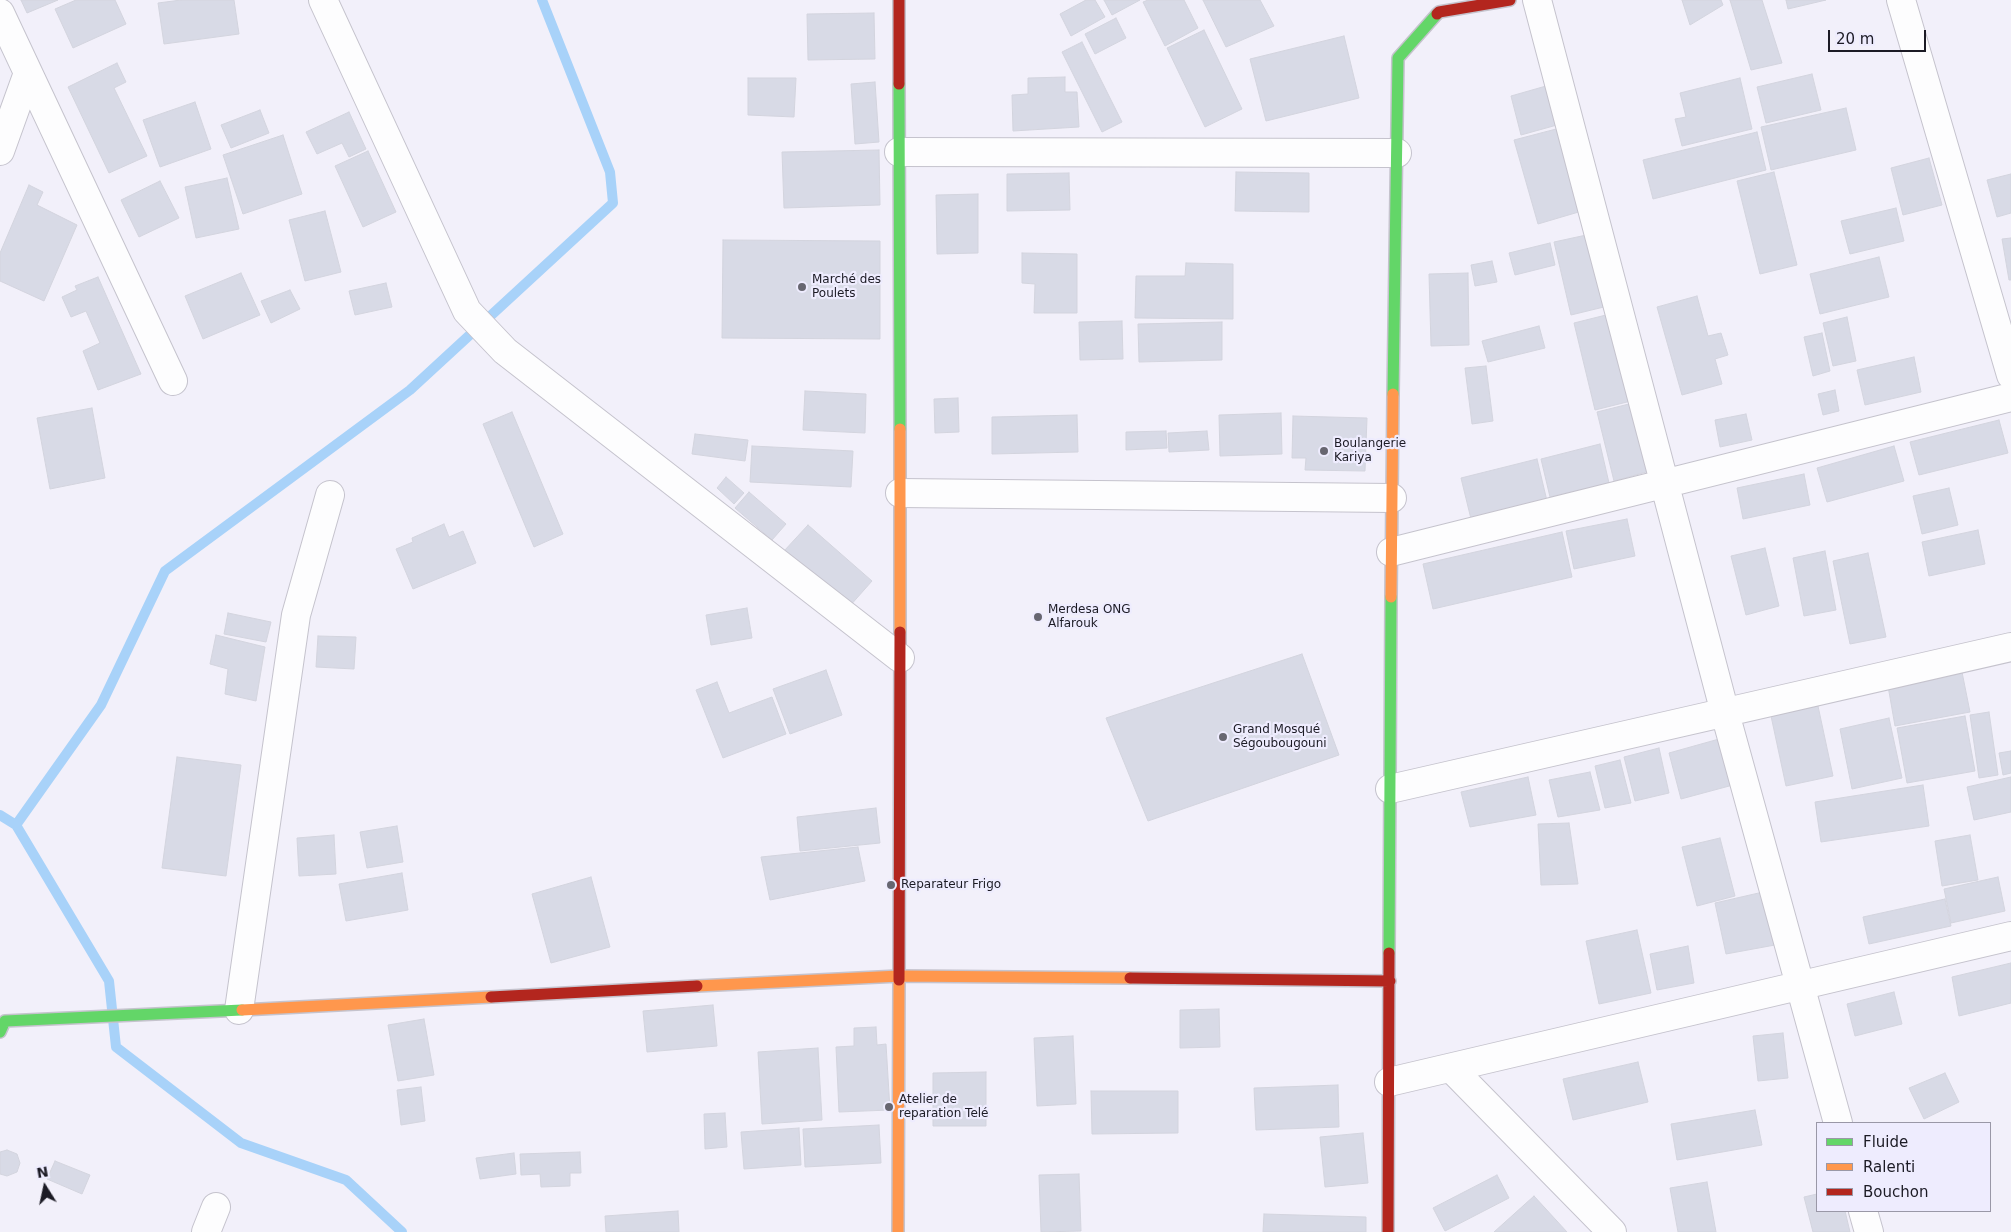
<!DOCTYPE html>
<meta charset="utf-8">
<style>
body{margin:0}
#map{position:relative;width:2011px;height:1232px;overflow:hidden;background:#f2f0fa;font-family:"DejaVu Sans",sans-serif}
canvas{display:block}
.legend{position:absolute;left:1816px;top:1122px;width:175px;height:90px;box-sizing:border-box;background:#eeecfe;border:1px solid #9a98a7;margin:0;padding:6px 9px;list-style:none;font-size:15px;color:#1c1b25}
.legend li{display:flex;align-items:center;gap:10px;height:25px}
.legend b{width:25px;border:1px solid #9a98a7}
.north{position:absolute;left:20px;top:1162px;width:50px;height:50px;-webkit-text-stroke:4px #eeecfe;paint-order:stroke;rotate:350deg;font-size:14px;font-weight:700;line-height:20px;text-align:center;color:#1c1b25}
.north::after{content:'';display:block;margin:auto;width:18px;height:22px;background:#1c1b25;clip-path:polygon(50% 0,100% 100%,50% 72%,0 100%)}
.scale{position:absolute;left:1828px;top:30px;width:98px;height:22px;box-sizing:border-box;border:2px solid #1c1b25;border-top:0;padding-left:6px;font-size:15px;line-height:18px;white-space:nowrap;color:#1c1b25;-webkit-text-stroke:4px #eeecfe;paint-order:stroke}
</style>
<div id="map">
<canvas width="2011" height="1232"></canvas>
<ul class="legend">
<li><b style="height:6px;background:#63d668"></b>Fluide</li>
<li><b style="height:6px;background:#ff974d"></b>Ralenti</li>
<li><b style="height:6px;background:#b3261e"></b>Bouchon</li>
</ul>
<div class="north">N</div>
<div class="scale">20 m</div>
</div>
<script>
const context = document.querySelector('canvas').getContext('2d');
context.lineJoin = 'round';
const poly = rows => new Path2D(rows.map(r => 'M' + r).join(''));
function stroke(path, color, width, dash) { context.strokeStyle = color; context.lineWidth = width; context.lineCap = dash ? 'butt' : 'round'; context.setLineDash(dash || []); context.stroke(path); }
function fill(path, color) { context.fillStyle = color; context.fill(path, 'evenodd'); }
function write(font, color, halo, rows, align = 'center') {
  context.font = font + ' "DejaVu Sans",sans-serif'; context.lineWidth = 4.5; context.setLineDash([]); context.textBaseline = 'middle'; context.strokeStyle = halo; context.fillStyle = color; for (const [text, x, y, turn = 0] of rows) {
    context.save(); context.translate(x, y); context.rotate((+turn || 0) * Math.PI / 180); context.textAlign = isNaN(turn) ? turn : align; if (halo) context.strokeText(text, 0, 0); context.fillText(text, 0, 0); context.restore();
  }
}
stroke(poly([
 [0,815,16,825,109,981,116,1047,241,1143,346,1180,402,1232],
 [16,825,101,705,165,571,410,390,613,203,610,172,542,0]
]), '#a8d2f9', 10);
const building = poly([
 [21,0,58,0,27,13,21,0],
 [76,0,115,0,126,24,73,48,55,9,76,0],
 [181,0,234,0,239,34,164,44,158,3,181,0],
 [1086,0,1095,0,1105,17,1071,36,1060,14,1086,0],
 [1104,0,1140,0,1112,15,1104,0],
 [1148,0,1184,0,1198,28,1165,46,1143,2,1148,0],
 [1203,0,1260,0,1274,26,1226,47,1203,0],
 [1682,0,1721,0,1723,5,1690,25,1682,0],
 [1730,0,1762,0,1782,63,1751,70,1730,0],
 [1786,0,1826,0,1788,9,1786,0],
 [874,13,875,59,808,60,807,14,874,13],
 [1116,18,1126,38,1095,54,1085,34,1116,18],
 [1204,30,1242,109,1205,127,1167,48,1204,30],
 [1344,36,1359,98,1266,121,1250,59,1344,36],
 [1082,42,1122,122,1102,132,1062,52,1082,42],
 [117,63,126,82,114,88,147,156,109,173,68,87,117,63],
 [1812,74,1821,110,1766,123,1757,87,1812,74],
 [1065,77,1065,92,1077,92,1079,127,1013,131,1012,95,1028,94,1028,78,1065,77],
 [748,78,796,78,794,117,748,115,748,78],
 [1740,78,1752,129,1682,146,1675,119,1686,117,1680,93,1740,78],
 [875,82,879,142,855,144,851,84,875,82],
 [1546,86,1557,125,1521,135,1511,96,1546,86],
 [195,102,211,149,160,167,143,120,195,102],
 [1846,108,1856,150,1771,170,1761,127,1846,108],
 [260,110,269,133,231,148,221,125,260,110],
 [349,112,366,149,349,157,342,143,317,154,306,132,349,112],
 [1560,128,1582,211,1538,224,1514,140,1560,128],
 [1757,132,1766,170,1653,199,1643,160,1757,132],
 [283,135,302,194,243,214,223,155,283,135],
 [879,150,880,205,784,208,782,152,879,150],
 [368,151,396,212,363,227,335,166,368,151],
 [1929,158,1942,205,1903,215,1891,168,1929,158],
 [1236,172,1309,173,1309,212,1235,211,1236,172],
 [1774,172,1797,265,1760,274,1737,181,1774,172],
 [1069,173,1070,210,1007,211,1007,174,1069,173],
 [2011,174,2011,213,1997,217,1987,180,2011,174],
 [227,178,239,229,196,238,185,187,227,178],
 [160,181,179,218,139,237,121,200,160,181],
 [29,185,43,192,37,205,77,225,44,301,0,281,0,253,29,185],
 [978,194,978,253,937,254,936,195,978,194],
 [1896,208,1904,241,1850,254,1841,221,1896,208],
 [325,211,341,272,305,281,289,220,325,211],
 [1591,234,1608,306,1571,315,1554,242,1591,234],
 [2011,238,2011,280,2009,280,2002,239,2011,238],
 [723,240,880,241,880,339,722,338,723,240],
 [1550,243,1555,265,1515,275,1509,253,1550,243],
 [1022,253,1077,254,1077,313,1034,313,1035,284,1022,283,1022,253],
 [1879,257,1889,297,1820,314,1810,274,1879,257],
 [1492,261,1497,282,1475,286,1471,265,1492,261],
 [1186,263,1233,264,1233,319,1135,318,1136,276,1185,276,1186,263],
 [241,273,260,315,203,339,185,296,241,273],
 [1468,273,1469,345,1431,346,1429,274,1468,273],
 [98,277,141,374,98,390,83,351,100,343,86,311,71,317,62,297,77,290,75,286,98,277],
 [386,283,392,307,355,315,349,291,386,283],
 [290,290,300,309,271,323,261,301,290,290],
 [1697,296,1708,336,1721,333,1728,355,1715,359,1722,384,1682,395,1657,307,1697,296],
 [1610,314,1631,401,1595,410,1574,323,1610,314],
 [1847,317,1856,361,1833,366,1823,323,1847,317],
 [1122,321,1123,359,1080,360,1079,322,1122,321],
 [1222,322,1222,360,1139,362,1138,324,1222,322],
 [1539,326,1545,348,1488,362,1482,341,1539,326],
 [1822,333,1830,371,1813,376,1804,337,1822,333],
 [1914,357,1921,392,1865,405,1857,370,1914,357],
 [1486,366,1493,421,1472,424,1465,368,1486,366],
 [1835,390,1839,411,1823,415,1818,394,1835,390],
 [805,391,866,394,865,433,803,430,805,391],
 [958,398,959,432,935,433,934,399,958,398],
 [1633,403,1650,471,1614,481,1597,412,1633,403],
 [92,408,105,478,50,489,37,418,92,408],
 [512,412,563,534,534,547,483,424,512,412],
 [1281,413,1282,454,1220,456,1219,415,1281,413],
 [1746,414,1752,440,1720,447,1715,420,1746,414],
 [1077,415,1078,452,992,454,992,417,1077,415],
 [1293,416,1367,418,1365,471,1305,470,1306,458,1292,458,1293,416],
 [1999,420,2008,453,1919,475,1910,442,1999,420],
 [1166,431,1167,448,1126,450,1126,432,1166,431],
 [1207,431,1209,450,1169,452,1168,433,1207,431],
 [695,434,748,440,745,461,692,454,695,434],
 [1600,444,1609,483,1550,497,1541,459,1600,444],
 [752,446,853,451,851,487,750,482,752,446],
 [1894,446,1904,481,1827,502,1817,468,1894,446],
 [1537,459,1547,501,1471,519,1461,478,1537,459],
 [1804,474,1810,505,1743,519,1737,488,1804,474],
 [726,477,744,493,734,504,717,488,726,477],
 [1949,488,1958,525,1922,534,1913,496,1949,488],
 [749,492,786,524,772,540,735,508,749,492],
 [1627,519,1635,556,1574,569,1566,531,1627,519],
 [444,524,449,537,463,531,476,563,413,589,396,549,413,542,412,538,444,524],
 [808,525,872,581,849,607,784,551,808,525],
 [1978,530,1985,564,1929,576,1922,542,1978,530],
 [1562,532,1572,577,1433,609,1423,564,1562,532],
 [1765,548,1779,606,1746,615,1731,556,1765,548],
 [1825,551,1836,610,1804,616,1793,558,1825,551],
 [1868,553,1886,637,1850,644,1833,561,1868,553],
 [747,608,752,638,711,645,706,615,747,608],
 [228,613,271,622,266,642,224,634,228,613],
 [216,635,265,647,256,701,225,694,228,669,210,664,216,635],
 [318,636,356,637,354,669,316,667,318,636],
 [1302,654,1339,755,1148,821,1106,718,1302,654],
 [826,670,842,715,790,734,773,689,826,670],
 [1962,672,1970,712,1895,726,1888,686,1962,672],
 [717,682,729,713,772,697,786,734,723,758,696,690,717,682],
 [1818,706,1833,776,1786,786,1771,716,1818,706],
 [1989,712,1998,775,1979,778,1970,715,1989,712],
 [1965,716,1975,771,1907,783,1897,728,1965,716],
 [1889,718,1902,778,1852,789,1840,729,1889,718],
 [1719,739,1733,785,1681,799,1669,753,1719,739],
 [1659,748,1669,793,1635,801,1624,757,1659,748],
 [2011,751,2011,773,2003,775,1999,753,2011,751],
 [177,757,241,765,226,876,162,868,177,757],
 [1620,760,1631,803,1605,808,1595,766,1620,760],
 [1590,772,1600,810,1558,817,1549,780,1590,772],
 [1528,777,1536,815,1470,827,1461,792,1528,777],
 [2011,777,2011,812,1974,820,1967,787,2011,777],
 [1923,785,1929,826,1821,842,1815,802,1923,785],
 [876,808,880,843,800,851,797,817,876,808],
 [1569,823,1578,884,1541,885,1538,824,1569,823],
 [397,826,403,862,367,868,360,832,397,826],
 [334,835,336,874,299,876,297,838,334,835],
 [1970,835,1978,880,1942,886,1935,841,1970,835],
 [1720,838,1735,896,1697,906,1682,847,1720,838],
 [858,847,865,881,770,900,761,857,858,847],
 [402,873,408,910,346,921,339,884,402,873],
 [591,877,610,947,551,963,532,894,591,877],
 [1998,877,2005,911,1951,923,1944,889,1998,877],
 [1763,892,1775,945,1726,954,1715,903,1763,892],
 [1945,899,1951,926,1869,944,1863,917,1945,899],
 [1637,930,1651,993,1599,1004,1586,941,1637,930],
 [1688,946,1694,983,1657,990,1650,954,1688,946],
 [2011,963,2011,1003,1959,1016,1952,977,2011,963],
 [1894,992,1902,1024,1855,1036,1847,1004,1894,992],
 [713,1005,717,1046,647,1052,643,1011,713,1005],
 [1219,1009,1220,1047,1180,1048,1180,1010,1219,1009],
 [424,1019,434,1075,398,1081,388,1025,424,1019],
 [876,1027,877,1045,886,1044,890,1110,839,1112,836,1047,854,1046,854,1028,876,1027],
 [1783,1033,1788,1078,1758,1081,1753,1036,1783,1033],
 [1073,1036,1076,1104,1037,1106,1034,1038,1073,1036],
 [818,1048,822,1120,762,1124,758,1052,818,1048],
 [1638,1062,1648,1102,1573,1120,1563,1079,1638,1062],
 [986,1072,986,1126,933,1126,933,1073,986,1072],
 [1945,1073,1959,1102,1924,1119,1909,1088,1945,1073],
 [1338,1085,1339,1127,1256,1130,1254,1088,1338,1085],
 [421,1087,425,1121,401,1125,397,1090,421,1087],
 [1091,1091,1178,1091,1178,1133,1092,1134,1091,1091],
 [1755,1110,1762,1145,1677,1160,1671,1124,1755,1110],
 [725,1113,727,1147,705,1149,704,1114,725,1113],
 [879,1125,881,1163,805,1167,803,1129,879,1125],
 [799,1128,801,1165,744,1169,741,1132,799,1128],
 [1363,1133,1368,1183,1325,1187,1320,1137,1363,1133],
 [7,1150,17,1154,20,1163,17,1172,7,1176,0,1174,0,1152,7,1150],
 [580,1152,581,1173,570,1173,570,1186,541,1187,540,1174,521,1175,520,1154,580,1152],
 [514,1153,516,1174,480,1179,476,1158,514,1153],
 [55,1161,90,1175,82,1194,47,1179,55,1161],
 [1079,1174,1081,1231,1041,1232,1039,1175,1079,1174],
 [1497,1175,1509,1198,1445,1231,1433,1208,1497,1175],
 [1707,1182,1716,1232,1678,1232,1670,1188,1707,1182],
 [1817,1194,1817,1211,1845,1211,1850,1232,1813,1232,1804,1197,1817,1194],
 [1534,1196,1567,1232,1494,1232,1534,1196],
 [678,1211,679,1232,606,1232,605,1216,678,1211],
 [1264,1214,1366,1217,1366,1232,1263,1232,1264,1214]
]);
fill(building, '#d8dae6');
stroke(building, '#d3d4de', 1);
const street = poly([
 [323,0,467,311,505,351,900,658],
 [1537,0,1725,713,1838,1123],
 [1901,0,2011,375],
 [0,13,173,381],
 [0,151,28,73],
 [899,152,1397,153],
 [900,493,1392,498],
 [1391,552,2011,397],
 [1390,789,2011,647],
 [239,1010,296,615,330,495],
 [1451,1068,1612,1232],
 [1389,1082,2011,936],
 [1863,1211,1869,1232],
 [206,1232,216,1207]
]);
const fast = poly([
 [899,84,900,429],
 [1393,394,1398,58,1437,14],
 [1389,953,1391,597],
 [0,1032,5,1021,242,1010]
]);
const slow = poly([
 [900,429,900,632],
 [1391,597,1393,394],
 [697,986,899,976,1130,978],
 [242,1010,491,997],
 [898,1232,899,980]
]);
const jam = poly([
 [899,0,899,84],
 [1437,14,1439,12,1510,0],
 [1130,978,1390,981],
 [899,980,900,632],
 [491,997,697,986],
 [1388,1232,1389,953]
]);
stroke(street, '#c5c3cd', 30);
stroke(fast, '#c5c3cd', 14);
stroke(slow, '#c5c3cd', 14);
stroke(jam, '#c5c3cd', 14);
stroke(street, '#fdfdfe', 28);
stroke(fast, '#63d668', 11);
stroke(slow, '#ff974d', 11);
stroke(jam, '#b3261e', 11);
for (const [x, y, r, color] of [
 [802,287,5,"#676670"],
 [1324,451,5,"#676670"],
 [1038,617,5,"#676670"],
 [1223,737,5,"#676670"],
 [891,885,5,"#676670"],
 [889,1107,5,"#676670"]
]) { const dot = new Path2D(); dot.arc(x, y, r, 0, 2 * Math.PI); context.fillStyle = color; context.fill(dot); stroke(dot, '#eeecfe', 2); }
write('12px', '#1c1b25', '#eeecfe', [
 ["Marché des",812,280],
 ["Poulets",812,294],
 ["Boulangerie",1334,444],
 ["Kariya",1334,458],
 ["Merdesa ONG",1048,610],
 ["Alfarouk",1048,624],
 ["Grand Mosqué",1233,730],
 ["Ségoubougouni",1233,744],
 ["Reparateur Frigo",901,885],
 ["Atelier de",899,1100],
 ["reparation Telé",899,1114]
], 'left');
</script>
